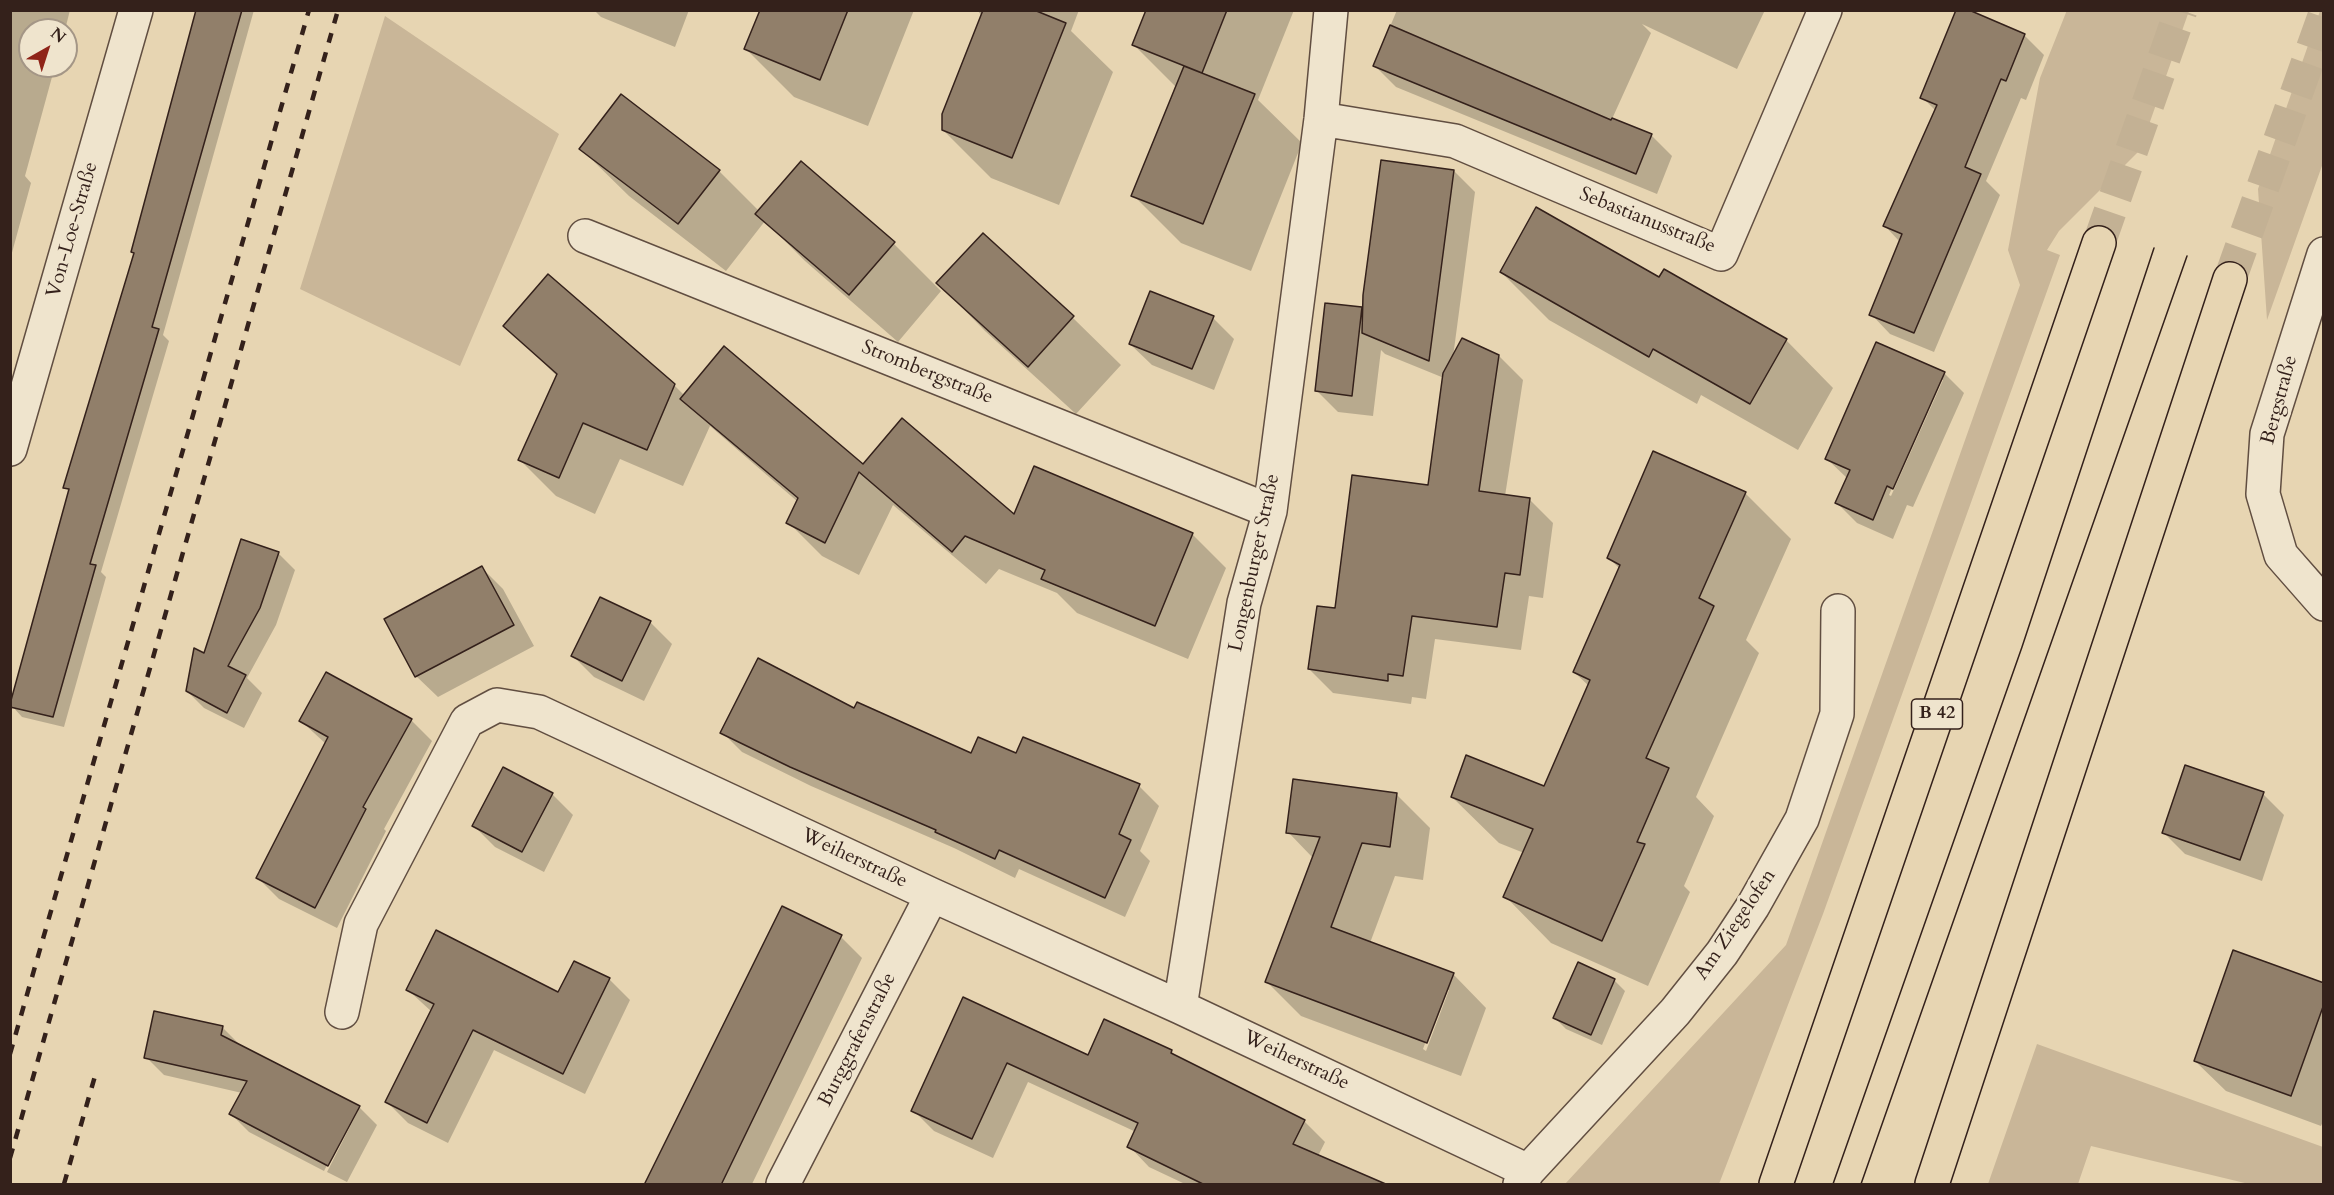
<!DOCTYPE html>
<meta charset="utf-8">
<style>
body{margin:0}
#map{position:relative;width:2334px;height:1195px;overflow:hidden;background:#e7d5b2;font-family:Cardo,serif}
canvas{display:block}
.frame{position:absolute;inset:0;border:12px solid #34211b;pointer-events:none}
.north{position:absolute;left:18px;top:18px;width:60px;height:60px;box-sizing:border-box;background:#efe4cd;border:2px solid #a49686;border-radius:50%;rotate:39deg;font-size:16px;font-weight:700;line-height:24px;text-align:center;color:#34211b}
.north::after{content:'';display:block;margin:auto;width:21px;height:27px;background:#8f2418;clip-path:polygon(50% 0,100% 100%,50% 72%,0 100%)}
</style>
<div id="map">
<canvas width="2334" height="1195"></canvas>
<div class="frame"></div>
<div class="north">N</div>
</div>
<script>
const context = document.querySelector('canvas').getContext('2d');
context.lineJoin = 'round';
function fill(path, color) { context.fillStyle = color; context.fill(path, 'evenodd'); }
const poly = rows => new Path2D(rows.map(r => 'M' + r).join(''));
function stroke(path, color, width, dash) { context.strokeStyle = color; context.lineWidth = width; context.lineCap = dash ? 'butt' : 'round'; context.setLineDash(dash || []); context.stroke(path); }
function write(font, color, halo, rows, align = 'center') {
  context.font = font + ' Cardo,serif'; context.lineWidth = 6; context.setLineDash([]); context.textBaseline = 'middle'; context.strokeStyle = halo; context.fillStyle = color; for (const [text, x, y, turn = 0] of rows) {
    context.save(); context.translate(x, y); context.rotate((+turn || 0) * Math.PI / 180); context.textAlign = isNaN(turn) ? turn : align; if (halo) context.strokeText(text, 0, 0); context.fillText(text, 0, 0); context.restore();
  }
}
fill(poly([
 [2067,10,2189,11,2140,150,2059,231,2047,250,2060,255,1823,914,1719,1184,1565,1184,1786,945,2020,285,2008,250,2040,78],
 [2320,11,2324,11,2323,163,2267,320,2258,189],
 [385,16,559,134,460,366,300,289],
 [2037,1044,2323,1147,2323,1184,2249,1184,2091,1146,2078,1184,1988,1184]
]), '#c9b698');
fill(poly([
 [10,10,70,10,65,30,30,30,30,66,55,66,25,176,31,183,10,260],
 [198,10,254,10,163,335,169,341,101,572,106,577,64,727,22,717,12,706,70,492,65,487,135,254],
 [594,10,689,10,675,47,601,17],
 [761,10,914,10,868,126,794,97,746,49],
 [977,10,1079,10,1071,31,1113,72,1059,205,991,178,943,130,982,16],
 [1148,10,1294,10,1258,100,1302,143,1251,271,1181,243,1133,195,1176,87,1134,45],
 [1397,10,1765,10,1737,69,1642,24,1651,33,1612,119,1651,135,1672,156,1657,194,1396,87,1374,65],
 [2024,35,2044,55,2026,100,2021,98,1986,181,2000,195,1934,352,1890,334,1871,314,1900,242,1885,226,1936,111,1922,97],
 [581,149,719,171,759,211,801,163,894,244,941,291,898,342,805,261,765,221,726,271,629,196],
 [1454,171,1475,192,1453,357,1499,356,1523,380,1505,496,1529,499,1553,523,1543,598,1529,596,1521,650,1435,639,1426,699,1412,697,1411,704,1333,693,1309,669,1336,610,1429,487,1444,378,1385,354,1381,350,1373,416,1338,412,1317,391,1362,309,1364,311],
 [983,235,1073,318,1121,365,1076,414,985,331,938,283],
 [1501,272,1660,279,1786,340,1833,388,1798,450,1701,395,1697,404,1549,320],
 [1213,318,1234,339,1214,390,1152,365,1130,344],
 [505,326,674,385,685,396,863,466,1015,517,1192,534,1226,568,1188,659,1077,613,1057,593,999,569,986,584,893,505,859,575,822,556,788,522,798,502,710,426,683,486,620,459,595,514,556,496,520,460,558,377],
 [1944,373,1964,393,1913,507,1907,505,1893,539,1857,523,1837,503,1848,479,1826,458],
 [1940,380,1943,380,1891,496,1889,495],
 [1745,493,1791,539,1746,640,1759,653,1696,797,1714,816,1684,886,1690,892,1648,986,1551,943,1505,896,1524,853,1499,843,1452,797,1545,787,1589,686,1574,672,1620,569,1609,558],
 [278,553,295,570,276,625,247,678,262,693,244,728,204,708,187,691,204,655],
 [482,568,503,589,534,646,438,697,416,676],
 [601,599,651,623,672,644,644,701,594,677,573,656],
 [855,710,972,755,1016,755,1139,786,1159,806,1140,851,1150,861,1125,917,1019,869,1015,878,954,848,811,786,742,752,722,732],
 [411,720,432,741,384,829,386,831,337,928,279,899,258,878,326,744,301,721],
 [552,794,573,815,544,872,495,847,474,826],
 [1396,794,1430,828,1423,880,1395,876,1370,943,1453,974,1486,1008,1461,1076,1301,1016,1267,982,1313,858,1288,832],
 [1445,990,1449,990,1426,1051,1423,1049],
 [2263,794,2284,815,2262,881,2185,854,2164,833],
 [782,908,841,937,862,958,752,1184,652,1184],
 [609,979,630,1000,585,1094,494,1050,448,1143,408,1123,387,1102,432,1012,408,990,559,995],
 [1614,980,1625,991,1602,1045,1566,1029,1555,1018],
 [2324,985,2324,1119,2321,1126,2226,1091,2195,1061],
 [964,999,1089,1057,1171,1051,1178,1058,1304,1121,1325,1142,1318,1156,1386,1184,1185,1184,1149,1167,1129,1146,1136,1132,1028,1082,993,1158,934,1131,913,1110],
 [222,1027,240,1045,359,1107,377,1125,347,1182,327,1172,358,1111,355,1111,324,1171,249,1132,231,1114,242,1093,164,1075,146,1057]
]), '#0003');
const building = poly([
 [196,10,242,10,152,327,159,329,90,564,96,565,53,717,10,707,10,704,69,489,63,488,134,253,131,252,196,10],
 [760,10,848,10,820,80,744,49,760,10],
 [983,10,1034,10,1066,23,1012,158,942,130,942,114,983,10],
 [1146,10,1227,10,1202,73,1132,45,1146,10],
 [1956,10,1969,10,2025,34,2006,81,2001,79,1965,167,1981,174,1914,333,1869,315,1902,234,1883,226,1937,105,1920,98,1956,10],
 [1390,25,1611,120,1612,118,1652,134,1636,174,1373,66,1390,25],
 [1184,66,1255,94,1203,224,1131,196,1184,66],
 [621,94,720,170,678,224,579,149,621,94],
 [1381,160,1454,170,1429,361,1362,333,1363,295,1381,160],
 [801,161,895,242,849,295,755,214,801,161],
 [1536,207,1659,277,1664,269,1787,339,1750,404,1653,349,1649,357,1500,272,1536,207],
 [983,233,1074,316,1028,367,936,283,983,233],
 [548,274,675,384,647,450,583,423,559,478,518,460,557,374,503,326,548,274],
 [1150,291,1214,316,1192,369,1129,344,1150,291],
 [1325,303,1362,307,1352,396,1315,391,1325,303],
 [1462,338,1499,355,1479,491,1530,498,1520,575,1505,573,1497,627,1412,616,1403,676,1388,674,1388,681,1308,669,1317,606,1335,608,1352,475,1428,485,1443,373,1462,338],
 [1876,342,1945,372,1893,489,1887,486,1873,520,1835,503,1850,470,1825,459,1876,342],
 [724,346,863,464,902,418,1014,514,1034,466,1193,533,1155,626,1041,579,1045,570,965,536,952,552,859,472,825,543,786,523,798,498,680,399,724,346],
 [1653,451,1746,492,1699,598,1714,606,1646,758,1669,768,1637,842,1645,844,1602,941,1503,897,1533,829,1451,797,1466,755,1544,786,1590,680,1573,672,1620,565,1607,558,1653,451],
 [241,539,279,552,260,608,228,666,246,675,227,713,186,691,194,648,204,653,241,539],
 [482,566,514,625,415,677,384,619,482,566],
 [600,597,651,621,622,681,571,656,600,597],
 [758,658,854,708,857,702,971,753,978,737,1016,753,1023,737,1140,784,1119,834,1131,840,1105,898,999,850,995,859,935,832,936,830,790,767,720,733,758,658],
 [326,672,412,719,363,807,366,809,315,908,256,878,328,737,299,721,326,672],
 [2185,765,2264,792,2240,860,2162,833,2185,765],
 [503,767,553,793,522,852,472,826,503,767],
 [1293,779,1397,793,1390,847,1362,843,1331,927,1454,973,1427,1043,1265,982,1320,837,1286,833,1293,779],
 [782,906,842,935,721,1185,644,1185,782,906],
 [436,930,558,992,574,961,610,978,563,1074,473,1030,427,1123,385,1102,434,1004,406,990,436,930],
 [2233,950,2324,983,2324,1004,2291,1096,2194,1061,2233,950],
 [1578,962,1615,979,1591,1035,1553,1018,1578,962],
 [963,997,1088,1055,1104,1019,1172,1050,1171,1053,1305,1120,1293,1144,1388,1185,1205,1185,1127,1147,1138,1123,1007,1063,972,1139,911,1111,963,997],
 [154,1011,223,1026,221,1035,360,1106,328,1166,229,1114,247,1081,144,1058,154,1011]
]);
fill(building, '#917f6a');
stroke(building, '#34211b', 1.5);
stroke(poly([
 [2099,243,2181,10],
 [2230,279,2324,16]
]), '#c3b194', 33, [33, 16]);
const street = poly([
 [1321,119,1455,141,1721,254,1825,10],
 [585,236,1270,511],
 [2324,254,2267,434,2263,494,2281,555,2324,604],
 [10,449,136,10],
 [1180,1007,1244,603,1270,511,1321,119,1331,10],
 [342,1012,361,924,467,721,497,705,539,712,932,895,1180,1007,1528,1171],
 [783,1184,932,895],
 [1520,1184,1528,1171,1675,1012,1722,953,1753,906,1802,819,1837,714,1838,611]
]);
const highway = poly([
 [1776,1184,2099,243],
 [1932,1184,2230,279]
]);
stroke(street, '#614e41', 36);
stroke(highway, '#34211b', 36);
stroke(street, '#efe4cd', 33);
stroke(highway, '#e7d5b2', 33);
stroke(poly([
 [1833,1184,2022,647,2154,248],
 [1861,1184,2187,256]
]), '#34211b', 1.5);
stroke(poly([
 [10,1054,309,10],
 [10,1158,338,10],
 [64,1184,97,1069]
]), '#34211b', 4.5, [10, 10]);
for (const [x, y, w] of [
 [1937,714,51]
]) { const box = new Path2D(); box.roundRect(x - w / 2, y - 15, w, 30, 4.5); context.fillStyle = '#efe4cd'; context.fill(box); stroke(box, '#34211b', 1.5); }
write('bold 18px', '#34211b', null, [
 ["B 42",1937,714]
]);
write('20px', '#34211b', '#efe4cd', [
 ["Sebastianusstraße",1647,221,22],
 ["Von-Loe-Straße",73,230,-74],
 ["Strombergstraße",927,373,22],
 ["Bergstraße",2280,400,-75],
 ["Longenburger Straße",1255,563,-78],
 ["Weiherstraße",854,859,25],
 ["Am Ziegelofen",1736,925,-56],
 ["Burggrafenstraße",858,1040,-63],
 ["Weiherstraße",1296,1061,25]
]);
</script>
